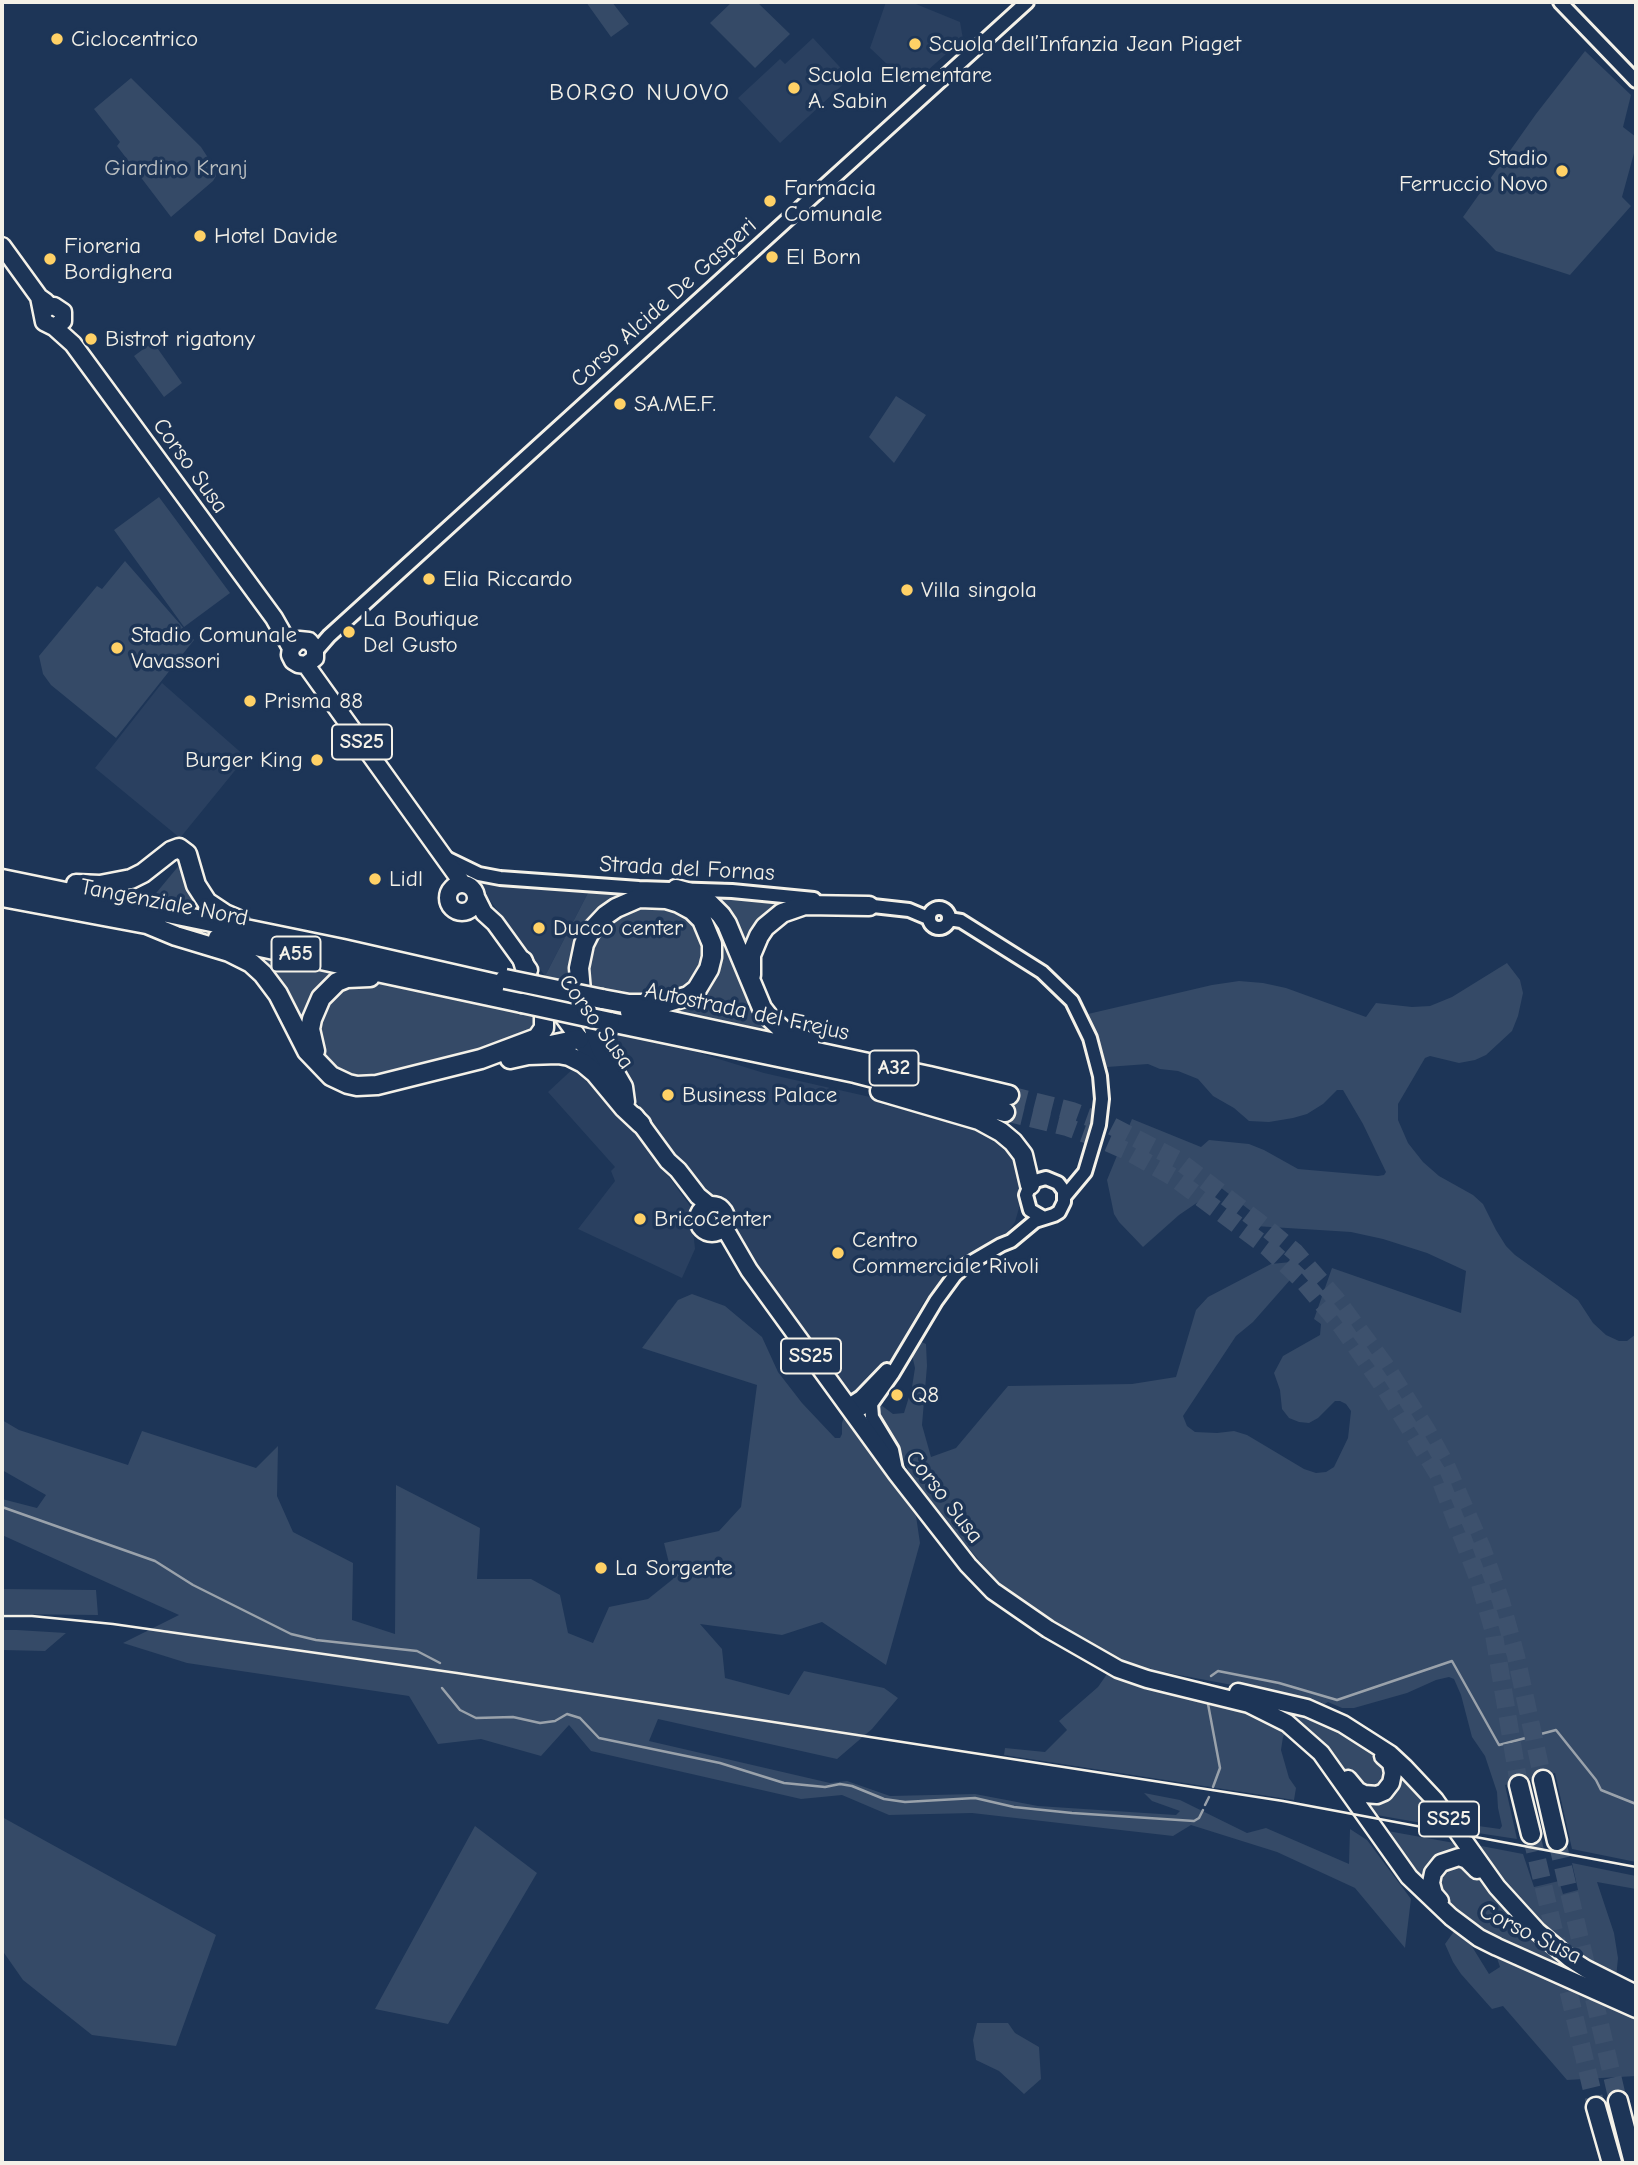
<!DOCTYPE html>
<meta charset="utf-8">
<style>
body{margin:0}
#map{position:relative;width:1638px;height:2165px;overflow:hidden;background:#1d3557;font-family:"Comic Neue",sans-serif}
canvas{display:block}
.frame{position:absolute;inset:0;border:4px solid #f4f1e8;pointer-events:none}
</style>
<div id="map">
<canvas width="1638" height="2165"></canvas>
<div class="frame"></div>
</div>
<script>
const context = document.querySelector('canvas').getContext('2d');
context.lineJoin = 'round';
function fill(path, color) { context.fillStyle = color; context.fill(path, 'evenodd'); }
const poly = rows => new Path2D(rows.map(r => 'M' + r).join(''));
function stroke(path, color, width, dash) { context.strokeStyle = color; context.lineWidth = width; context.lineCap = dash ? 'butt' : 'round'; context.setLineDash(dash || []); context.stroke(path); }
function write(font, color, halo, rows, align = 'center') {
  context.font = font + ' "Comic Neue",sans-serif'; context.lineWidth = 7; context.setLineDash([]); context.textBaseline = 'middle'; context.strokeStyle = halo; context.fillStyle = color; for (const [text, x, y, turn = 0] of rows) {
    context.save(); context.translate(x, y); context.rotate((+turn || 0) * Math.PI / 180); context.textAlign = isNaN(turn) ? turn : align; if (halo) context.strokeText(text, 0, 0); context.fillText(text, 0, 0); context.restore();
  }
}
fill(poly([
 [886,2,911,2,960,22,963,39,910,86,870,48],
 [813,38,850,78,780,143,738,98,780,59,785,64],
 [162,683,246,757,180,838,95,768],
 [476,881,590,889,545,976],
 [599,1030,680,1047,764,1073,910,1106,973,1124,1015,1150,1023,1194,1015,1222,1008,1232,995,1243,951,1273,934,1289,923,1303,893,1360,862,1391,852,1394,845,1390,736,1239,729,1225,728,1210,720,1201,710,1199,705,1195,624,1085],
 [577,1065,612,1098,690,1206,692,1212,690,1221,694,1239,695,1249,682,1278,578,1229,615,1181,611,1171,615,1167,548,1092]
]), '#2a4060');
fill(poly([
 [586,2,612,2,629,24,611,37],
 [732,2,757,2,790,34,755,68,710,23],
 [1585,51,1631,95,1623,127,1636,137,1636,146,1622,197,1631,206,1570,275,1496,251,1463,217,1536,114],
 [131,78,201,147,216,170,216,176,213,181,171,217,117,146,120,142,94,109],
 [153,342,182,383,164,397,134,356],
 [896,396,926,415,894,463,869,437],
 [159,497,230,593,184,627,114,530],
 [125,561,194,640,116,738,51,685,43,674,39,656,97,586,102,589],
 [186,857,205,909,152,898],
 [590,889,641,892,607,906,574,986,549,981,545,976],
 [704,894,795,903,747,959],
 [649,903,684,911,703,933,705,963,692,987,651,1001,586,989,584,975,591,942,616,915],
 [708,909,783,1037,664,1012,685,1006,706,990,705,914],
 [255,955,344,973,304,1030,254,957],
 [1507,963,1520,980,1523,993,1518,1016,1512,1031,1486,1055,1475,1060,1459,1063,1430,1056,1425,1058,1398,1104,1398,1120,1408,1143,1423,1162,1439,1176,1473,1195,1483,1204,1496,1230,1506,1246,1515,1255,1578,1300,1593,1323,1606,1335,1619,1341,1627,1341,1636,1334,1636,1862,1572,1849,1555,1773,1505,1785,1517,1839,1471,1832,1471,1825,1500,1829,1502,1826,1498,1808,1497,1792,1485,1756,1472,1737,1461,1695,1454,1679,1449,1677,1436,1680,1407,1693,1354,1708,1342,1708,1328,1702,1320,1707,1291,1696,1147,1669,1113,1656,1083,1639,1026,1604,993,1577,913,1482,903,1458,877,1421,877,1402,893,1414,904,1413,912,1387,915,1368,912,1355,919,1341,926,1344,927,1366,922,1425,931,1457,956,1448,1008,1386,1132,1384,1176,1377,1196,1310,1208,1297,1271,1264,1291,1262,1295,1267,1290,1280,1253,1322,1236,1336,1183,1416,1187,1426,1195,1432,1217,1433,1234,1431,1247,1435,1304,1469,1316,1473,1326,1472,1334,1467,1348,1438,1351,1411,1346,1404,1340,1401,1335,1401,1318,1418,1309,1423,1299,1422,1289,1418,1282,1409,1280,1390,1274,1373,1283,1356,1320,1335,1321,1324,1314,1319,1332,1268,1461,1313,1466,1271,1427,1253,1383,1239,1351,1232,1255,1226,1252,1212,1220,1187,1179,1215,1143,1247,1119,1222,1114,1214,1107,1180,1132,1119,1201,1147,1209,1140,1249,1144,1264,1150,1298,1169,1378,1176,1384,1175,1386,1172,1363,1124,1343,1090,1337,1090,1323,1104,1307,1114,1293,1118,1269,1122,1249,1121,1234,1108,1213,1096,1198,1079,1178,1071,1160,1069,1148,1064,1107,1067,1099,1040,1088,1014,1212,985,1239,981,1263,983,1286,988,1366,1017,1376,1003,1412,1007,1430,1006,1452,997],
 [374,982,536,1016,535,1030,532,1035,465,1052,446,1060,368,1080,355,1079,331,1067,324,1056,319,1043,317,1030,325,1006,341,988,351,984],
 [692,1294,725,1306,762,1337,778,1372,802,1403,835,1438,840,1438,842,1434,842,1423,844,1417,916,1516,920,1543,886,1665,822,1622,782,1635,700,1624,722,1649,725,1678,789,1695,804,1671,884,1688,898,1698,872,1729,837,1759,658,1719,649,1741,830,1783,847,1781,890,1796,975,1794,1038,1806,1176,1815,1180,1811,1152,1801,1144,1793,1180,1800,1247,1833,1266,1828,1349,1864,1350,1829,1367,1840,1411,1899,1405,1948,1355,1888,1277,1852,1191,1825,1173,1836,972,1813,889,1815,842,1795,801,1799,591,1751,569,1725,541,1756,481,1739,438,1744,409,1696,187,1663,123,1643,179,1615,2,1535,2,1499,37,1508,46,1495,2,1470,2,1420,19,1430,128,1465,142,1431,256,1468,278,1446,277,1496,293,1532,353,1563,352,1620,395,1634,396,1485,480,1528,477,1579,531,1579,560,1595,568,1633,593,1643,609,1607,648,1599,673,1579,664,1543,719,1531,741,1507,757,1385,642,1348,678,1300],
 [2,1589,96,1590,98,1615,2,1614],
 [2,1630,17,1630,66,1633,45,1651,2,1650],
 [1107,1674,1124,1681,1160,1691,1231,1704,1287,1730,1283,1737,1281,1750,1289,1778,1296,1788,1294,1800,1004,1755,1005,1748,1045,1752,1067,1730,1059,1721,1098,1687],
 [1280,1707,1332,1724,1383,1759,1390,1777,1374,1793,1353,1781,1324,1745,1278,1712],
 [1394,1764,1450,1828,1371,1814,1363,1798,1371,1800],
 [2,1817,216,1935,176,2046,92,2035,23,1980,2,1950],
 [475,1826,537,1873,448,2024,375,2009],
 [1382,1830,1460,1844,1470,1859,1456,1855,1429,1892],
 [1471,1844,1523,1854,1534,1887,1559,1881,1563,1894,1578,1890,1572,1863,1636,1876,1636,1889,1597,1882,1614,1933,1618,1958,1616,1978,1597,1968,1561,1943,1522,1906],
 [1461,1863,1475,1872,1496,1900,1512,1917,1582,1977,1572,1975,1493,1936,1446,1904,1438,1894,1438,1872],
 [1455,1930,1473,1942,1471,1945,1489,1974,1500,1967,1496,1955,1636,2016,1636,2076,1567,2080,1503,2006,1492,2009,1461,1974,1453,1962,1445,1944],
 [977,2023,1008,2023,1015,2033,1039,2047,1041,2079,1024,2094,999,2071,976,2060,973,2040]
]), '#354a67');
stroke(poly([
 [2,1507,155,1561,193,1585,291,1634,316,1640,417,1651,440,1663],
 [1211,1676,1218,1671,1279,1683,1337,1700,1452,1661,1499,1745,1556,1730,1596,1780,1601,1790,1636,1804],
 [442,1688,460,1710,476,1718,513,1717,540,1723,555,1721,567,1714,580,1718,599,1738,720,1763,784,1783,825,1787,840,1784,852,1786,884,1799,905,1802,975,1798,1014,1807,1072,1813,1194,1821,1199,1818,1203,1810],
 [1208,1704,1220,1768,1213,1787],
 [1205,1805,1209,1797]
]), '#9aa2ab', 2.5);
stroke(poly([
 [1009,1095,1072,1111,1108,1124,1178,1160,1264,1226,1295,1252,1336,1299,1385,1365,1426,1429,1446,1465,1482,1548,1501,1601,1516,1656,1543,1780],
 [1005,1112,1067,1127,1102,1140,1129,1152,1173,1177,1267,1247,1304,1282,1342,1327,1386,1390,1438,1474,1479,1581,1493,1629,1519,1785],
 [1531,1834,1596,2107],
 [1557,1841,1618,2101]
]), '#3d516d', 18, [18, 9]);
const minor = poly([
 [1560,2,1636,81],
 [316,651,329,636,1027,2],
 [446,858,479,874,500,878,639,888,732,891,814,899],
 [864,905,909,910,928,918],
 '929 918a10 10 0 1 1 20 0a10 10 0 1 1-20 0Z',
 [949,919,961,921,1042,972,1072,1001,1090,1038,1100,1076,1102,1099,1099,1125,1085,1172,1065,1196],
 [871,1404,872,1417,892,1450,896,1470],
 [847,1406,861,1409,871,1404,893,1373,936,1301,955,1275,965,1266,1001,1245,1011,1241,1035,1221,1054,1215,1059,1212,1064,1202,1064,1191,1058,1183,1046,1178,1035,1181,1030,1185,1026,1195,1030,1210,1042,1217],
 [847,1406,861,1397,887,1370]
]);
const major = poly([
 [2,246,39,297,46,302],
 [39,297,44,322,54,327,73,344,274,618,291,648,290,655,293,661,298,664,306,665,315,658,315,648,309,641,299,640,291,648],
 [43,312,48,307,54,306,63,312,63,321,54,327],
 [306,665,463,884],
 '448 898a14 14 0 1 1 28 0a14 14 0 1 1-28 0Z',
 [477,899,484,913,495,923,529,970],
 [555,1005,610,1081],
 [635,1116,668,1161,678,1170,698,1196,709,1205],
 '698 1219a14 14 0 1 1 28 0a14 14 0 1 1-28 0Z',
 [724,1227,749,1270,897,1474,968,1565,993,1591,1048,1629,1118,1669,1147,1679,1249,1704,1287,1723,1321,1753,1409,1877,1451,1917,1479,1938,1497,1947,1636,2009],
 [1238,1692,1307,1708,1343,1724,1390,1754,1404,1767,1435,1800,1497,1887,1537,1931,1569,1958,1586,1969,1636,1994],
 [1348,1779,1358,1791,1364,1794,1377,1795,1384,1792,1391,1783,1393,1773,1391,1763,1383,1756],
 [1440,1901,1434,1894,1431,1883,1433,1873,1441,1863,1459,1857,1467,1860,1477,1870]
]);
const highway = poly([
 [2,879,343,949,514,988],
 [76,884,100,885,131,879,143,873,171,851,179,848,187,854,196,885,207,902,225,914,239,920],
 [676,889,698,895,707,901,721,915,727,924,762,1008,769,1017,786,1033,809,1042],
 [2,897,157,926],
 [147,924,176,936,229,952,251,963,263,974,278,994,307,1051,331,1076,348,1084,357,1086,377,1085,481,1059,537,1038,544,1028,544,1005,528,978,523,961],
 [218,938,522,1003],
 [751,975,751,955,759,936,765,927,782,913,805,905,869,906],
 [602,999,629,1004,662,1004,688,996,697,989,709,969,712,957,712,944,702,920,692,910,679,903,666,899,639,898,616,908,606,915,590,932,584,944,579,968,581,991,601,1049,623,1087,625,1102],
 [630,1012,929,1076,1009,1095],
 [610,1022,855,1073,1005,1112],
 [541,1047,579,1039],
 [315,1051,310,1029,312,1019,321,998,337,982,347,978,370,977],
 [510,1059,528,1055,558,1054,569,1056,583,1063,595,1073,624,1108,641,1124],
 [880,1091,979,1120,1001,1132,1013,1142,1023,1155,1030,1185],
 [1543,1780,1557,1841],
 [1519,1785,1531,1834],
 [1618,2101,1634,2163],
 [1596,2107,1612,2163]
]);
stroke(minor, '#f4f1e8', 18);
stroke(major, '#f4f1e8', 21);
stroke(highway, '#f4f1e8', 23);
stroke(minor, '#1d3557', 12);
stroke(major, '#1d3557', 16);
stroke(highway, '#1d3557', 18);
stroke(poly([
 [2,1616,32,1616,113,1624,457,1673,1283,1801,1636,1867]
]), '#f4f1e8', 2.5);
const highwayBridge = poly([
 [505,979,602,999],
 [522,1003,610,1022]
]);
stroke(highwayBridge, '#f4f1e8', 23, []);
stroke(highwayBridge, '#1d3557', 18);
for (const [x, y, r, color] of [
 [57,39,7,"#ffd166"],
 [915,44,7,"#ffd166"],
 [794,88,7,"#ffd166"],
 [1562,171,7,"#ffd166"],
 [770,201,7,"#ffd166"],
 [200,236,7,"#ffd166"],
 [772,257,7,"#ffd166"],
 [50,259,7,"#ffd166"],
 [91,339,7,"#ffd166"],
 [620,404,7,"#ffd166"],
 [429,579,7,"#ffd166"],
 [907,590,7,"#ffd166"],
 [349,632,7,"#ffd166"],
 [117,648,7,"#ffd166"],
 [250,701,7,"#ffd166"],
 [317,760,7,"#ffd166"],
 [375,879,7,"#ffd166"],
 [539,928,7,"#ffd166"],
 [668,1095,7,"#ffd166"],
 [640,1219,7,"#ffd166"],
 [838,1253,7,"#ffd166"],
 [897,1395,7,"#ffd166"],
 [601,1568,7,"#ffd166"]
]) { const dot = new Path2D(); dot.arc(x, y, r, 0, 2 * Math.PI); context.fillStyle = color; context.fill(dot); stroke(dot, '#1d3557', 2.5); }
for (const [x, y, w] of [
 [362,742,60],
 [296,954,49],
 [894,1068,49],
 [811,1356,60],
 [1449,1819,60]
]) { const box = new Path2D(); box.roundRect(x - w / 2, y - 17.5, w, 35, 5); context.fillStyle = '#1d3557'; context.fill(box); stroke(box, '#f4f1e8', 2); }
write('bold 21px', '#f4f1e8', null, [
 ["SS25",362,742],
 ["A55",296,954],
 ["A32",894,1068],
 ["SS25",811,1356],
 ["SS25",1449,1819]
]);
write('23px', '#f4f1e8', '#1d3557', [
 ["Ciclocentrico",71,39],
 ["Scuola dell’Infanzia Jean Piaget",929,44],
 ["Scuola Elementare",808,75],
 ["A. Sabin",808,101],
 ["Stadio",1548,158,"right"],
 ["Ferruccio Novo",1548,184,"right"],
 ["Farmacia",784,188],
 ["Comunale",784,214],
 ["Hotel Davide",214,236],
 ["Fioreria",64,246],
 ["Bordighera",64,272],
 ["El Born",786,257],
 ["Bistrot rigatony",105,339],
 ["SA.ME.F.",634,404],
 ["Elia Riccardo",443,579],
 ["Villa singola",921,590],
 ["La Boutique",363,619],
 ["Del Gusto",363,645],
 ["Stadio Comunale",131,635],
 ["Vavassori",131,661],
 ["Prisma 88",264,701],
 ["Burger King",303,760,"right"],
 ["Lidl",389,879],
 ["Ducco center",553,928],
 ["Business Palace",682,1095],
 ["BricoCenter",654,1219],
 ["Centro",852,1240],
 ["Commerciale Rivoli",852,1266],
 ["Q8",911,1395],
 ["La Sorgente",615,1568]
], 'left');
write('23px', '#bbbfc1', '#1d3557', [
 ["Giardino Kranj",176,168]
]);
write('23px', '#f4f1e8', '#1d3557', [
 ["Corso Alcide De Gasperi",664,303,-42],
 ["Corso Susa",190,466,54],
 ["Strada del Fornas",687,869,3],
 ["Tangenziale Nord",164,903,11],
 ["Autostrada del Frejus",747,1012,12],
 ["Corso Susa",596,1022,54],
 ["Corso Susa",944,1497,52],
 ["Corso Susa",1530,1934,26]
]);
context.letterSpacing = '2px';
write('24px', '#f4f1e8', '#1d3557', [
 ["BORGO NUOVO",640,93]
]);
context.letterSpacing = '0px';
</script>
